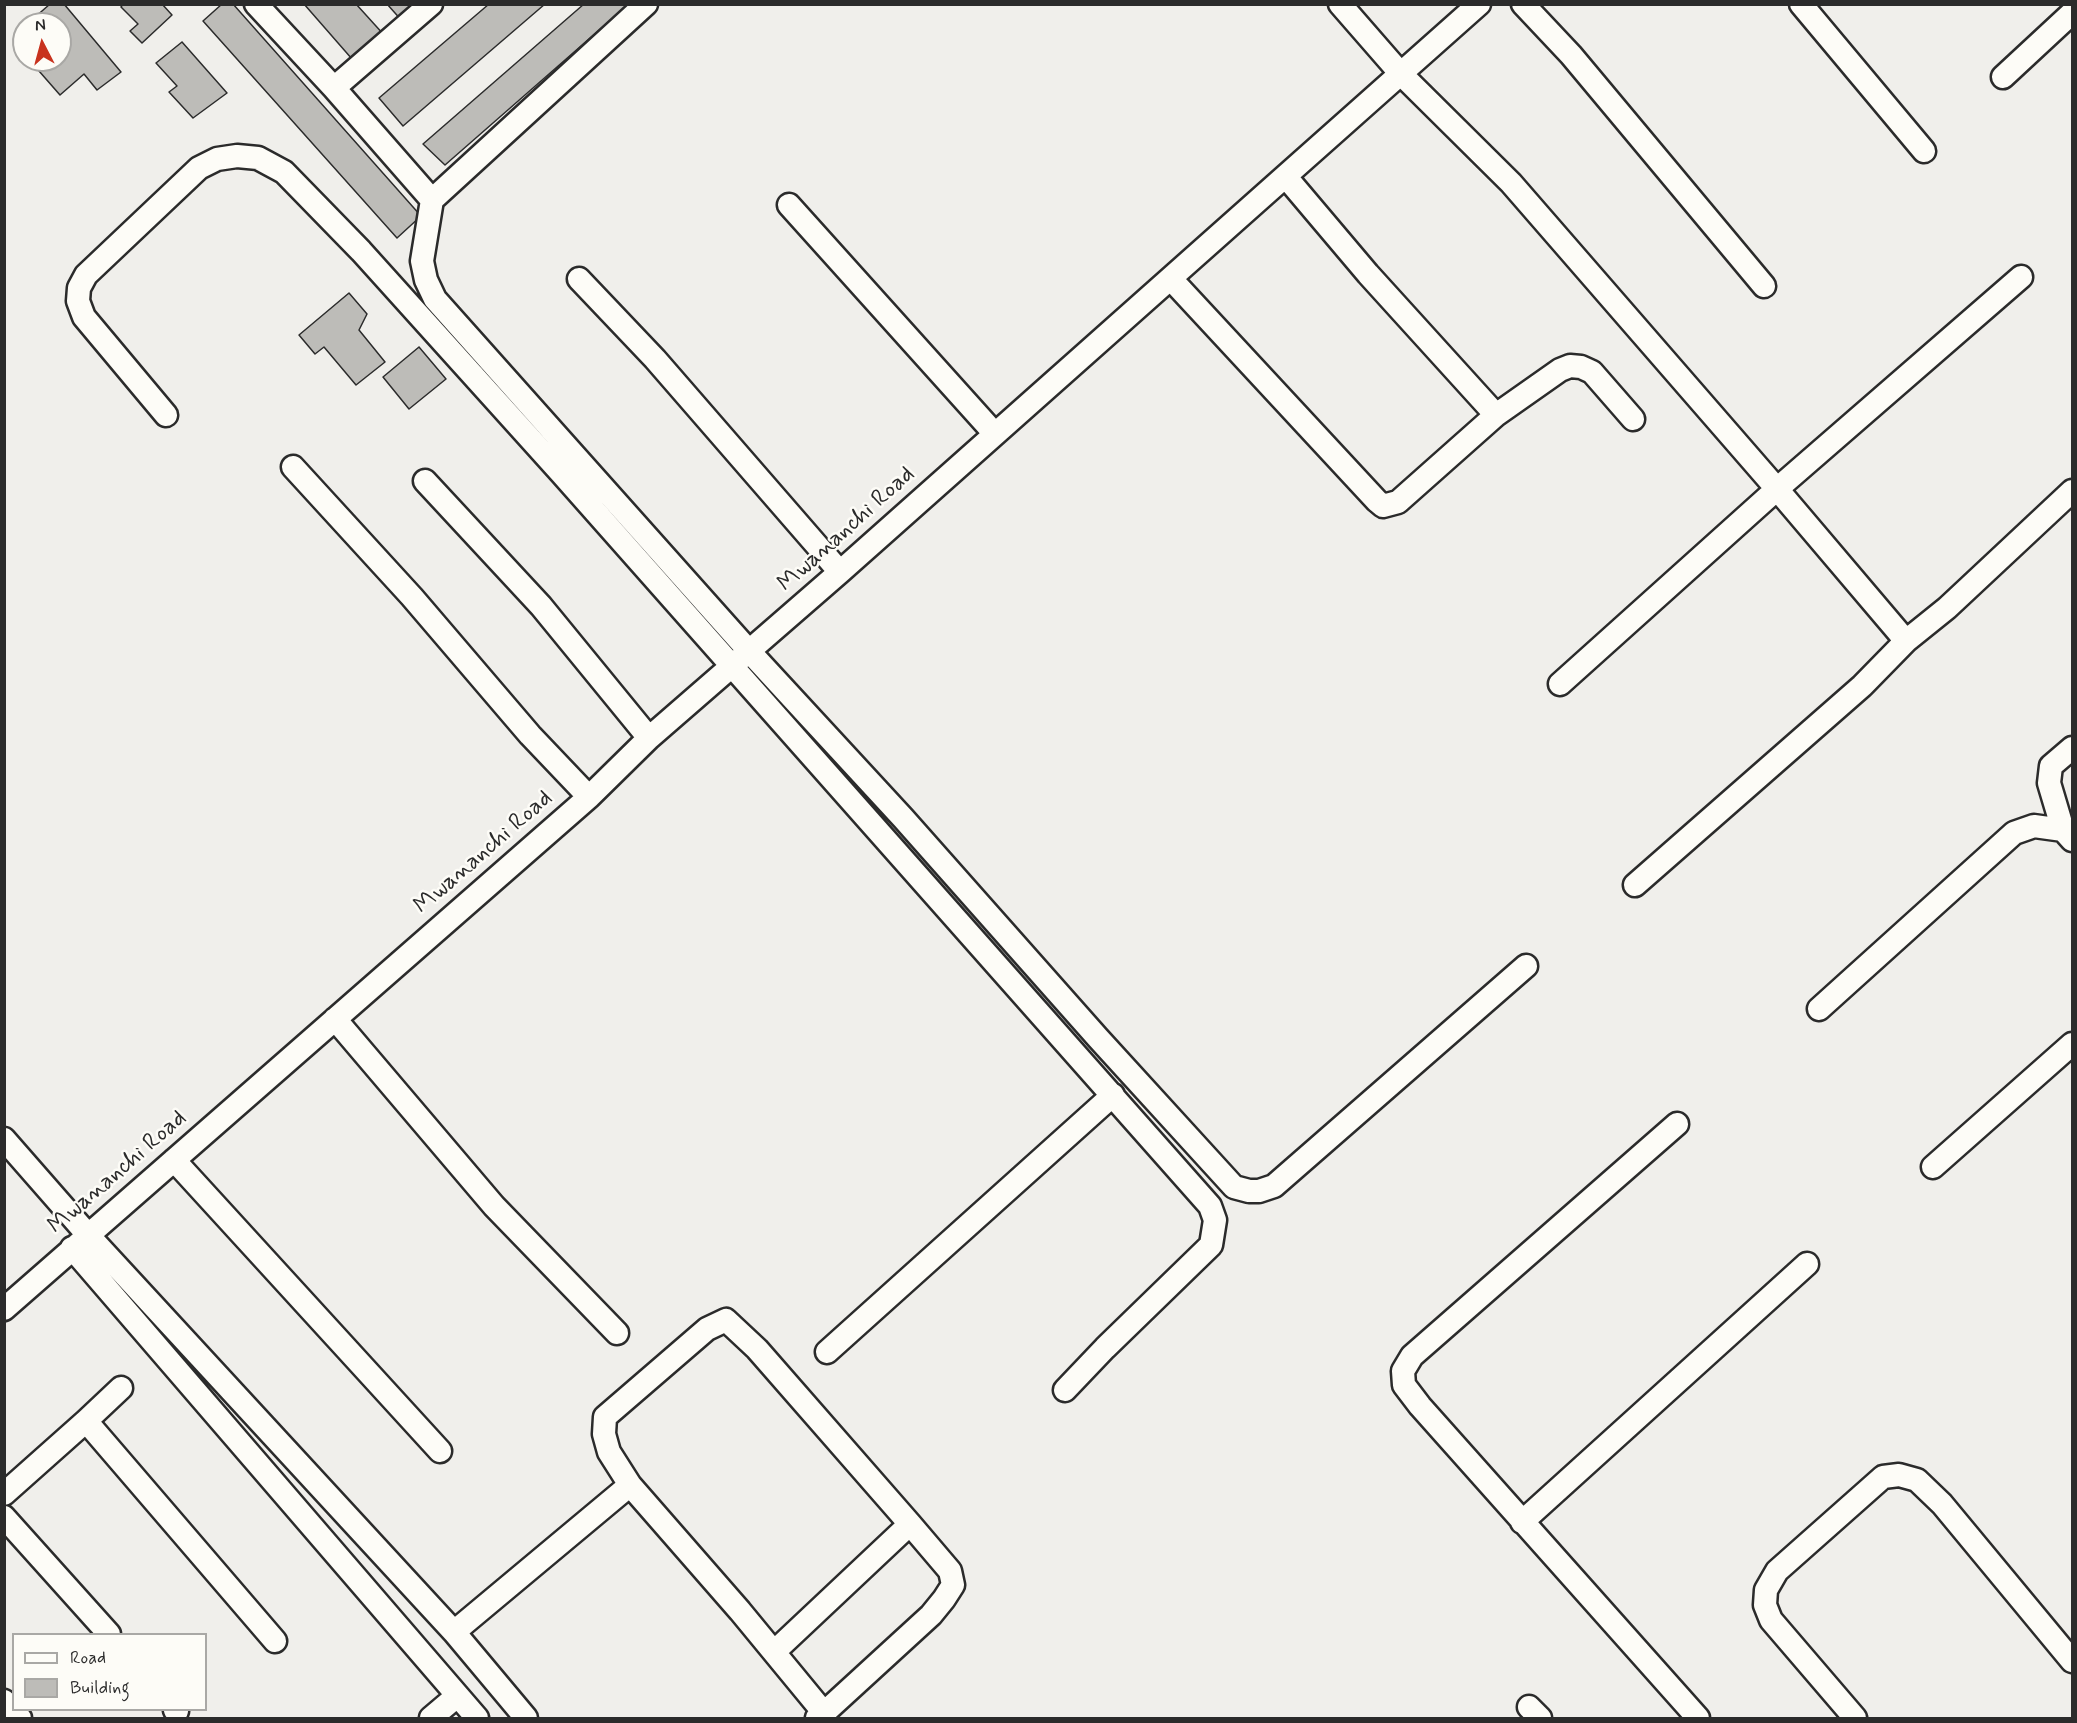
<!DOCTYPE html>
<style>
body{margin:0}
#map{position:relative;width:2077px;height:1723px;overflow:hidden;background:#f0efeb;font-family:Mynerve,sans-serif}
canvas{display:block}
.frame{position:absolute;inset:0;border:6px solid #2b2b2b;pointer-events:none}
.legend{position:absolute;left:12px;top:1633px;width:195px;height:78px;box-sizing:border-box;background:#fdfcf7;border:2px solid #a9a8a5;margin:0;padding:8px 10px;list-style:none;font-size:18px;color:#2b2b2b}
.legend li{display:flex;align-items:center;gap:12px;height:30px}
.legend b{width:30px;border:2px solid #a9a8a5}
.north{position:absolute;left:12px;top:12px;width:60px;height:60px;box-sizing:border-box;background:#fdfcf7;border:2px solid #a9a8a5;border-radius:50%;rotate:354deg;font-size:16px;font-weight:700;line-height:24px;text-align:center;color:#2b2b2b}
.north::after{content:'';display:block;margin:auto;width:21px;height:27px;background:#c8321e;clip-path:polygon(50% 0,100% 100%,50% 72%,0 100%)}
</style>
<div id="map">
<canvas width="2077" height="1723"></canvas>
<div class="frame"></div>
<ul class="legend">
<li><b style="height:8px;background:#fdfcf7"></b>Road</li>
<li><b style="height:16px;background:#bdbcb8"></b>Building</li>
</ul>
<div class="north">N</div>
</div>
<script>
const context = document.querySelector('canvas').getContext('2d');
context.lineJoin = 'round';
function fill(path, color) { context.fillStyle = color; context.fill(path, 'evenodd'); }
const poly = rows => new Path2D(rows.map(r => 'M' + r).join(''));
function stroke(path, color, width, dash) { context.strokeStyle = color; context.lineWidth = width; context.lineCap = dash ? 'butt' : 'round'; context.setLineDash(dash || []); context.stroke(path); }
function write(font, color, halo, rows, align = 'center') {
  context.font = font + ' Mynerve,sans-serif'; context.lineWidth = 5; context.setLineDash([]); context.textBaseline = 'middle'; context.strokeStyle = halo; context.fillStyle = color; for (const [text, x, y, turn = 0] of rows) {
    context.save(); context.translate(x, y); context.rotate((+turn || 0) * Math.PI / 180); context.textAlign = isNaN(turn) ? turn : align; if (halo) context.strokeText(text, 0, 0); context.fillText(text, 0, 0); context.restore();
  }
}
const building = poly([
 [50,4,64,4,121,72,97,90,84,74,60,95,39,71,52,60,60,60,60,53,62,52,60,50,60,24,39,24,34,18,50,4],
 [123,4,162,4,172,15,142,43,130,31,138,24,121,7,123,4],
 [222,4,233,4,421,216,397,238,203,21,222,4],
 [304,4,356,4,385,36,359,67,304,4],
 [387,4,423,4,403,22,387,4],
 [489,4,545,4,403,126,379,98,489,4],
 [584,4,629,4,445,165,423,144,584,4],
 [182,42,227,93,193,118,169,92,177,86,156,63,182,42],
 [349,293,367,314,359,330,385,362,356,385,324,347,315,354,299,335,349,293],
 [419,347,446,379,409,409,383,377,419,347]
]);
fill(building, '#bdbcb8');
stroke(building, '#2b2b2b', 1.5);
const minor = poly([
 [256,4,334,88,432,200,422,261,426,280,435,299,749,651,903,818,1098,1038,1234,1187,1249,1191,1259,1191,1274,1186,1526,966],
 [1340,4,1401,74,1511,183,1777,489,1906,641,1947,608,2072,491],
 [1523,4,1571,55,1764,286],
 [1801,4,1924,151],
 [2003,77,2072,13],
 [334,88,431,4],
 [1286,177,1368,274,1496,415],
 [432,200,646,4],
 [789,205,995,434],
 [579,279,655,359,840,572],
 [1171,279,1377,501,1383,506,1398,502,1496,415,1560,370,1570,366,1581,367,1592,372,1633,419],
 [166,415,84,317,78,301,79,288,86,275,199,168,217,159,237,156,258,158,284,172,361,251,562,474,1210,1206,1215,1220,1211,1245,1105,1348,1065,1390],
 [293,467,412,597,530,735,589,797],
 [425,481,541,606,649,738],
 [1560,684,1777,489,2021,277],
 [2063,830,2049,783,2051,766,2072,748],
 [1635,885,1862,686,1906,641],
 [1819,1009,2014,833,2034,826,2063,830,2072,840],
 [335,1019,494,1206,617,1333],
 [1677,1124,1412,1356,1403,1371,1404,1385,1420,1406,1698,1718],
 [4,1139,88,1235,454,1632,526,1718],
 [174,1160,440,1451],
 [1933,1167,2072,1044],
 [72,1248,477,1718],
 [4,1309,589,797,649,738,840,572,1479,4],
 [827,1352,1113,1095],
 [86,1421,121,1388],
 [4,1494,86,1421,275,1641],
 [4,1517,109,1634],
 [1522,1522,1807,1264],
 [454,1632,630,1485],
 [774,1652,910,1524],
 [4,1701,20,1718],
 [1529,1707,1540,1718],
 [175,1710,177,1711],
 [431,1718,457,1696],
 [817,1718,824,1713,931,1615,944,1599,953,1585,950,1571,910,1524,757,1349,726,1320,707,1329,605,1417,604,1434,609,1452,630,1485,740,1611,824,1713],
 [1855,1718,1771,1620,1765,1605,1766,1590,1777,1571,1883,1477,1899,1475,1917,1480,1942,1504,2072,1661]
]);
stroke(minor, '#2b2b2b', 27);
stroke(minor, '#fdfcf7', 22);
write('24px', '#2b2b2b', '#fdfcf7', [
 ["Mwananchi Road",847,530,-42],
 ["Mwananchi Road",484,853,-41],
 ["Mwananchi Road",118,1173,-41]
]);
</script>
